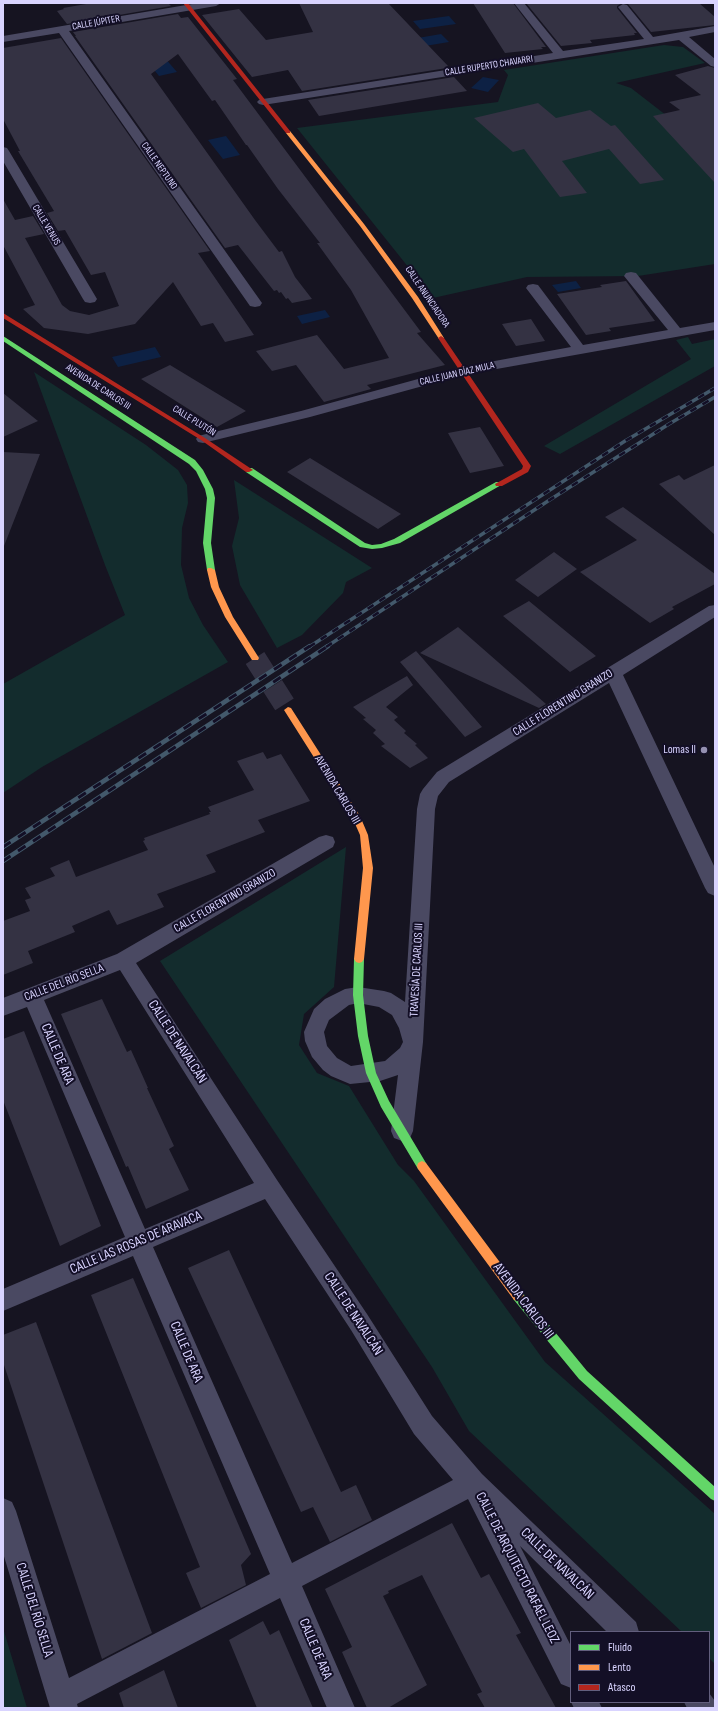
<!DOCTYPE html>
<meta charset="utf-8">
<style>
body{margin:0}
#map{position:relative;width:718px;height:1711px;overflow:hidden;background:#161421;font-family:"Sofia Sans Condensed",sans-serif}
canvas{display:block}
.frame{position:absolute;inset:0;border:4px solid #d9d4ff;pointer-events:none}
.legend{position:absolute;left:570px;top:1631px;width:140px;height:72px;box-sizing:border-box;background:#130f26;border:1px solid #625e7d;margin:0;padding:5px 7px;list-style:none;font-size:12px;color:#d9d4ff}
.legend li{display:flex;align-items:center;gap:8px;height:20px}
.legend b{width:20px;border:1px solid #625e7d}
</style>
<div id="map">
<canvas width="718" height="1711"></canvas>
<div class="frame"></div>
<ul class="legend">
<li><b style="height:5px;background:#63d668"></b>Fluido</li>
<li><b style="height:5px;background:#ff974d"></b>Lento</li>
<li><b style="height:5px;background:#b3261e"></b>Atasco</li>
</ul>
</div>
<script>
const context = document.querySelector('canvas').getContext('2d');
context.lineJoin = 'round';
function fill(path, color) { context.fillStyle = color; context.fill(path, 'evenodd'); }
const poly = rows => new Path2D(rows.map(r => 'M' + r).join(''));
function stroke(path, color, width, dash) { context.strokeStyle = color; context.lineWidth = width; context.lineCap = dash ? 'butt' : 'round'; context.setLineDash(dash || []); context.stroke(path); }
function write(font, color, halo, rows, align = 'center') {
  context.font = font + ' "Sofia Sans Condensed",sans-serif'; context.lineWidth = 4; context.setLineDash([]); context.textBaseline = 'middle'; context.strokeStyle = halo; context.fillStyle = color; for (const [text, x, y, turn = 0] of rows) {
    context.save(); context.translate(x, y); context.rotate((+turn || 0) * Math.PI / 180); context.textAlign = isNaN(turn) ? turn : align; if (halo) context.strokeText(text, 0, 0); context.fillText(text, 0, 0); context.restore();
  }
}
fill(poly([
 [664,45,683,47,705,63,616,83,631,88,693,136,715,142,715,264,638,276,527,277,433,298,297,128,498,102,508,75,504,70],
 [688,337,692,344,715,339,715,366,560,454,544,446,691,359,676,340],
 [34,372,146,445,178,470,187,485,188,503,182,528,181,565,189,598,203,625,228,662,42,767,3,793,3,684,125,615,105,565],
 [234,480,372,568,346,582,343,593,302,635,277,648,240,585,232,546,239,518],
 [346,847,334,987,304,1014,299,1045,317,1073,349,1086,398,1165,414,1181,545,1362,715,1514,715,1664,709,1658,709,1632,682,1632,469,1431,432,1367,160,961],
 [3,1628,27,1708,3,1708]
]), '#132c2d');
fill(poly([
 [449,16,456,24,420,29,413,21],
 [441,34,449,42,419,47,412,39],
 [164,57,177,72,159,76,146,60],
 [483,77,499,80,488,92,471,88],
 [226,136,240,155,223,159,208,140],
 [576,281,581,288,558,292,552,285],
 [325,310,330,317,302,324,297,316],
 [155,347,161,357,118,367,112,357]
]), '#0d2144');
fill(poly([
 [92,3,168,3,171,6,67,24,57,11,64,9,63,8],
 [299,3,388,3,448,66,445,67,447,68,302,91,288,70,252,77,202,15,239,9,266,40,313,32],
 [473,3,513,3,546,47,541,47,543,49,505,53],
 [526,3,622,3,617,6,617,8,637,33,634,33,635,35,590,40,592,43,561,46],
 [625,3,699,3,715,17,715,25,651,32,628,4],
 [178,14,181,18,188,17,237,79,233,80,421,332,417,333,445,365,367,385,371,389,324,402,296,365,272,371,256,351,317,335,344,369,389,358,351,290,317,243,320,243,278,189,247,145,246,145,215,100,212,101,178,54,151,74,255,220,279,252,282,251,295,277,312,299,292,303,288,298,286,299,281,292,279,293,277,290,274,291,238,245,225,248,75,36,76,36,73,32],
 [61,38,210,251,198,253,254,335,225,342,213,323,201,326,173,282,135,324,88,334,44,328,23,309,35,305,3,245,3,199,15,220,33,216,44,234,25,238,62,305,70,311,89,315,119,306,105,272,91,275,65,230,58,231,47,213,54,211,18,151,20,151,3,119,3,48],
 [708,66,715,68,715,183,653,116,680,110,669,102,701,95,675,75],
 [454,77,467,91,319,116,308,100],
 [538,103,556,118,590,110,611,126,615,125,664,180,640,184,609,149,562,161,587,193,560,197,524,149,513,152,474,118],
 [626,281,655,321,609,328,611,331,586,335,557,294,602,287,600,285],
 [531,319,545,341,516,346,502,324],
 [170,365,246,411,217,427,141,379],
 [3,393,38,421,3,437],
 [480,427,504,466,470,473,448,433],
 [3,452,40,454,4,546,3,546],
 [310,458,401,514,378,529,287,472],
 [715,465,715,535,659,484,679,475,684,480],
 [623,507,715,574,715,584,672,607,674,609,650,623,580,572,637,540,605,517],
 [554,552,577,569,538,597,515,580],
 [529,601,596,656,570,672,503,616],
 [458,627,546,704,539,708,420,653],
 [416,651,424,660,482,727,465,737,400,662],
 [407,676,413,685,386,707,398,717,394,720,406,731,404,733,417,744,415,745,428,758,410,768,381,746,385,744,373,733,376,730,363,719,366,718,353,707],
 [263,752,267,759,281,754,310,801,258,820,265,832,206,855,216,872,157,894,164,907,117,925,109,910,72,926,75,932,28,951,33,963,3,975,3,921,30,911,25,900,31,898,25,888,55,876,50,868,69,860,76,877,148,850,143,841,145,840,144,838,210,814,209,812,211,812,208,807,254,790,237,761],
 [102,999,127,1052,131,1050,140,1070,148,1088,147,1088,174,1146,169,1149,189,1190,146,1209,128,1166,126,1167,61,1014],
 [24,1031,101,1226,60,1246,3,1100,3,1039],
 [229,1250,341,1492,356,1485,372,1520,330,1542,313,1507,301,1512,188,1268],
 [133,1278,251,1554,241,1565,246,1585,201,1608,186,1573,200,1567,91,1295],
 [36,1322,152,1633,102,1659,3,1362,3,1335],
 [452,1523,481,1578,489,1574,521,1633,516,1635,556,1708,485,1708,477,1694,482,1692,422,1575,388,1591,389,1593,383,1596,427,1685,388,1708,367,1708,342,1652,352,1647,325,1589],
 [263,1621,270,1635,279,1630,313,1708,257,1708,229,1640],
 [164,1670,178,1708,124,1708,119,1693]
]), '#343243');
stroke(poly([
 [255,658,288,710]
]), '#333142', 22, [22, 11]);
fill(poly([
 [198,3,221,3,216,6,69,31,262,303,260,306,255,307,250,306,59,33,3,42,3,36,198,3],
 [514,3,524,3,563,51,644,39,618,7,623,4,627,5,653,37,715,26,715,32,689,37,715,59,715,67,711,66,679,40,263,105,259,104,257,102,259,100,263,99,553,53,514,3],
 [3,147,7,148,9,151,97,299,95,302,90,303,85,302,83,299,3,161,3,147],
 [631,272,636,273,680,328,715,322,715,330,463,375,310,417,203,443,198,442,196,439,198,436,301,411,462,367,571,347,526,288,528,285,533,284,538,285,583,345,668,330,624,276,626,273,631,272],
 [715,605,715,617,623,675,715,868,715,896,708,893,705,888,609,683,449,782,438,796,435,809,423,1042,413,1131,410,1138,402,1141,394,1138,391,1131,398,1075,380,1081,350,1084,331,1076,323,1070,312,1057,305,1041,304,1032,314,1009,325,999,345,989,358,987,384,991,391,993,405,1002,417,809,420,794,423,789,437,772,709,606,715,605],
 [358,1003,379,1007,392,1015,399,1028,403,1042,400,1048,385,1061,351,1066,337,1058,327,1046,324,1032,329,1020,349,1005,358,1003],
 [326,835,333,837,335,842,333,847,136,963,277,1180,367,1314,432,1416,482,1474,636,1622,639,1632,607,1632,520,1546,571,1646,571,1688,561,1684,468,1499,302,1586,355,1708,327,1708,280,1598,77,1704,78,1708,50,1708,3,1553,3,1498,12,1502,16,1511,69,1678,270,1574,133,1256,3,1311,3,1289,125,1237,27,1007,3,1016,3,998,117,954,319,837,326,835],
 [120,970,254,1183,145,1229,44,1000,120,970],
 [265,1199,351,1330,414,1434,453,1480,292,1563,153,1247,265,1199],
 [709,1693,715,1701,715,1708,687,1708,684,1702,709,1702,709,1693],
 [571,1702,599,1702,602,1708,574,1708,571,1702]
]), '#4a4962');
fill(poly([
 [3,336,195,460,203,470,213,489,215,498,211,543,215,570,214,572,211,572,207,570,203,543,207,498,205,489,196,471,189,464,3,341,3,336],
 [246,468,252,468,365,543,372,545,381,544,394,539,496,482,502,482,503,484,400,543,382,548,372,549,360,547,246,472,246,468],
 [359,955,362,956,364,959,363,995,368,1036,376,1073,389,1101,426,1163,427,1166,426,1169,422,1171,418,1169,381,1107,366,1073,358,1036,353,995,354,959,356,956,359,955],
 [518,1291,522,1292,587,1371,715,1487,715,1501,711,1499,579,1379,514,1300,512,1296,514,1292,518,1291]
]), '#63d668');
fill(poly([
 [286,131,290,131,364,224,418,297,444,338,443,339,439,339,412,298,360,226,286,133,286,131],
 [208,568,211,568,215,570,219,587,233,617,259,658,258,660,252,660,225,617,211,587,207,570,208,568],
 [288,707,291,708,360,816,368,835,373,868,364,959,362,962,359,963,356,962,354,959,363,868,360,835,353,819,284,710,288,707],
 [422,1161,426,1163,522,1292,524,1296,522,1300,518,1301,514,1300,418,1169,417,1166,418,1163,422,1161]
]), '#ff974d');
fill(poly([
 [183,3,188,3,290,131,290,133,286,133,183,3],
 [3,313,205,438,253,470,249,472,246,472,201,440,3,318,3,313],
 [441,336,444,338,531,466,528,472,502,486,496,486,495,484,522,469,523,466,438,338,441,336]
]), '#b3261e');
const railFar1 = poly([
 [309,647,625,441,715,388],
 [326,647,548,501,669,424,715,397]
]);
const rail = poly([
 [3,847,310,646],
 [3,861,328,646]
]);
stroke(railFar1, '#43596b', 3.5);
stroke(rail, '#43596b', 4.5);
stroke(railFar1, '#130f26', 2.5, [7]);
stroke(rail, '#130f26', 3, [9]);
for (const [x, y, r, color] of [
 [704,750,4,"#9591b1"]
]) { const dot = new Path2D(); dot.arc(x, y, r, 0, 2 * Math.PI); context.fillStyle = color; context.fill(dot); stroke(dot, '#130f26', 1.5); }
write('10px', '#d9d4ff', '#130f26', [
 ["CALLE JÚPITER",96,23,-10],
 ["CALLE RUPERTO CHAVARRI",489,66,-9],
 ["CALLE NEPTUNO",159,166,55],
 ["CALLE VENUS",46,225,59],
 ["CALLE ANUNCIADORA",427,297,56],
 ["CALLE JUAN DÍAZ MULA",457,374,-13],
 ["AVENIDA DE CARLOS III",98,387,33],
 ["CALLE PLUTÓN",194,421,32]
]);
write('12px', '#d9d4ff', '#130f26', [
 ["CALLE FLORENTINO GRANIZO",563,703,-32],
 ["AVENIDA CARLOS III",337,790,59],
 ["CALLE FLORENTINO GRANIZO",225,901,-30],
 ["TRAVESÍA DE CARLOS III",417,970,-87],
 ["CALLE DEL RÍO SELLA",64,983,-21]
]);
write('12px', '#d9d4ff', '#130f26', [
 ["Lomas II",696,750]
], 'right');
write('14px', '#d9d4ff', '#130f26', [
 ["CALLE DE NAVALCÁN",177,1042,57],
 ["CALLE DE ARA",57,1054,67],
 ["CALLE LAS ROSAS DE ARAVACA",136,1243,-23],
 ["AVENIDA CARLOS III",523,1301,53],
 ["CALLE DE NAVALCÁN",353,1314,57],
 ["CALLE DE ARA",186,1352,67],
 ["CALLE DE NAVALCÁN",557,1564,44],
 ["CALLE DE ARQUITECTO RAFAEL LEOZ",517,1568,63],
 ["CALLE DEL RÍO SELLA",34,1610,73],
 ["CALLE DE ARA",315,1649,67]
]);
</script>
